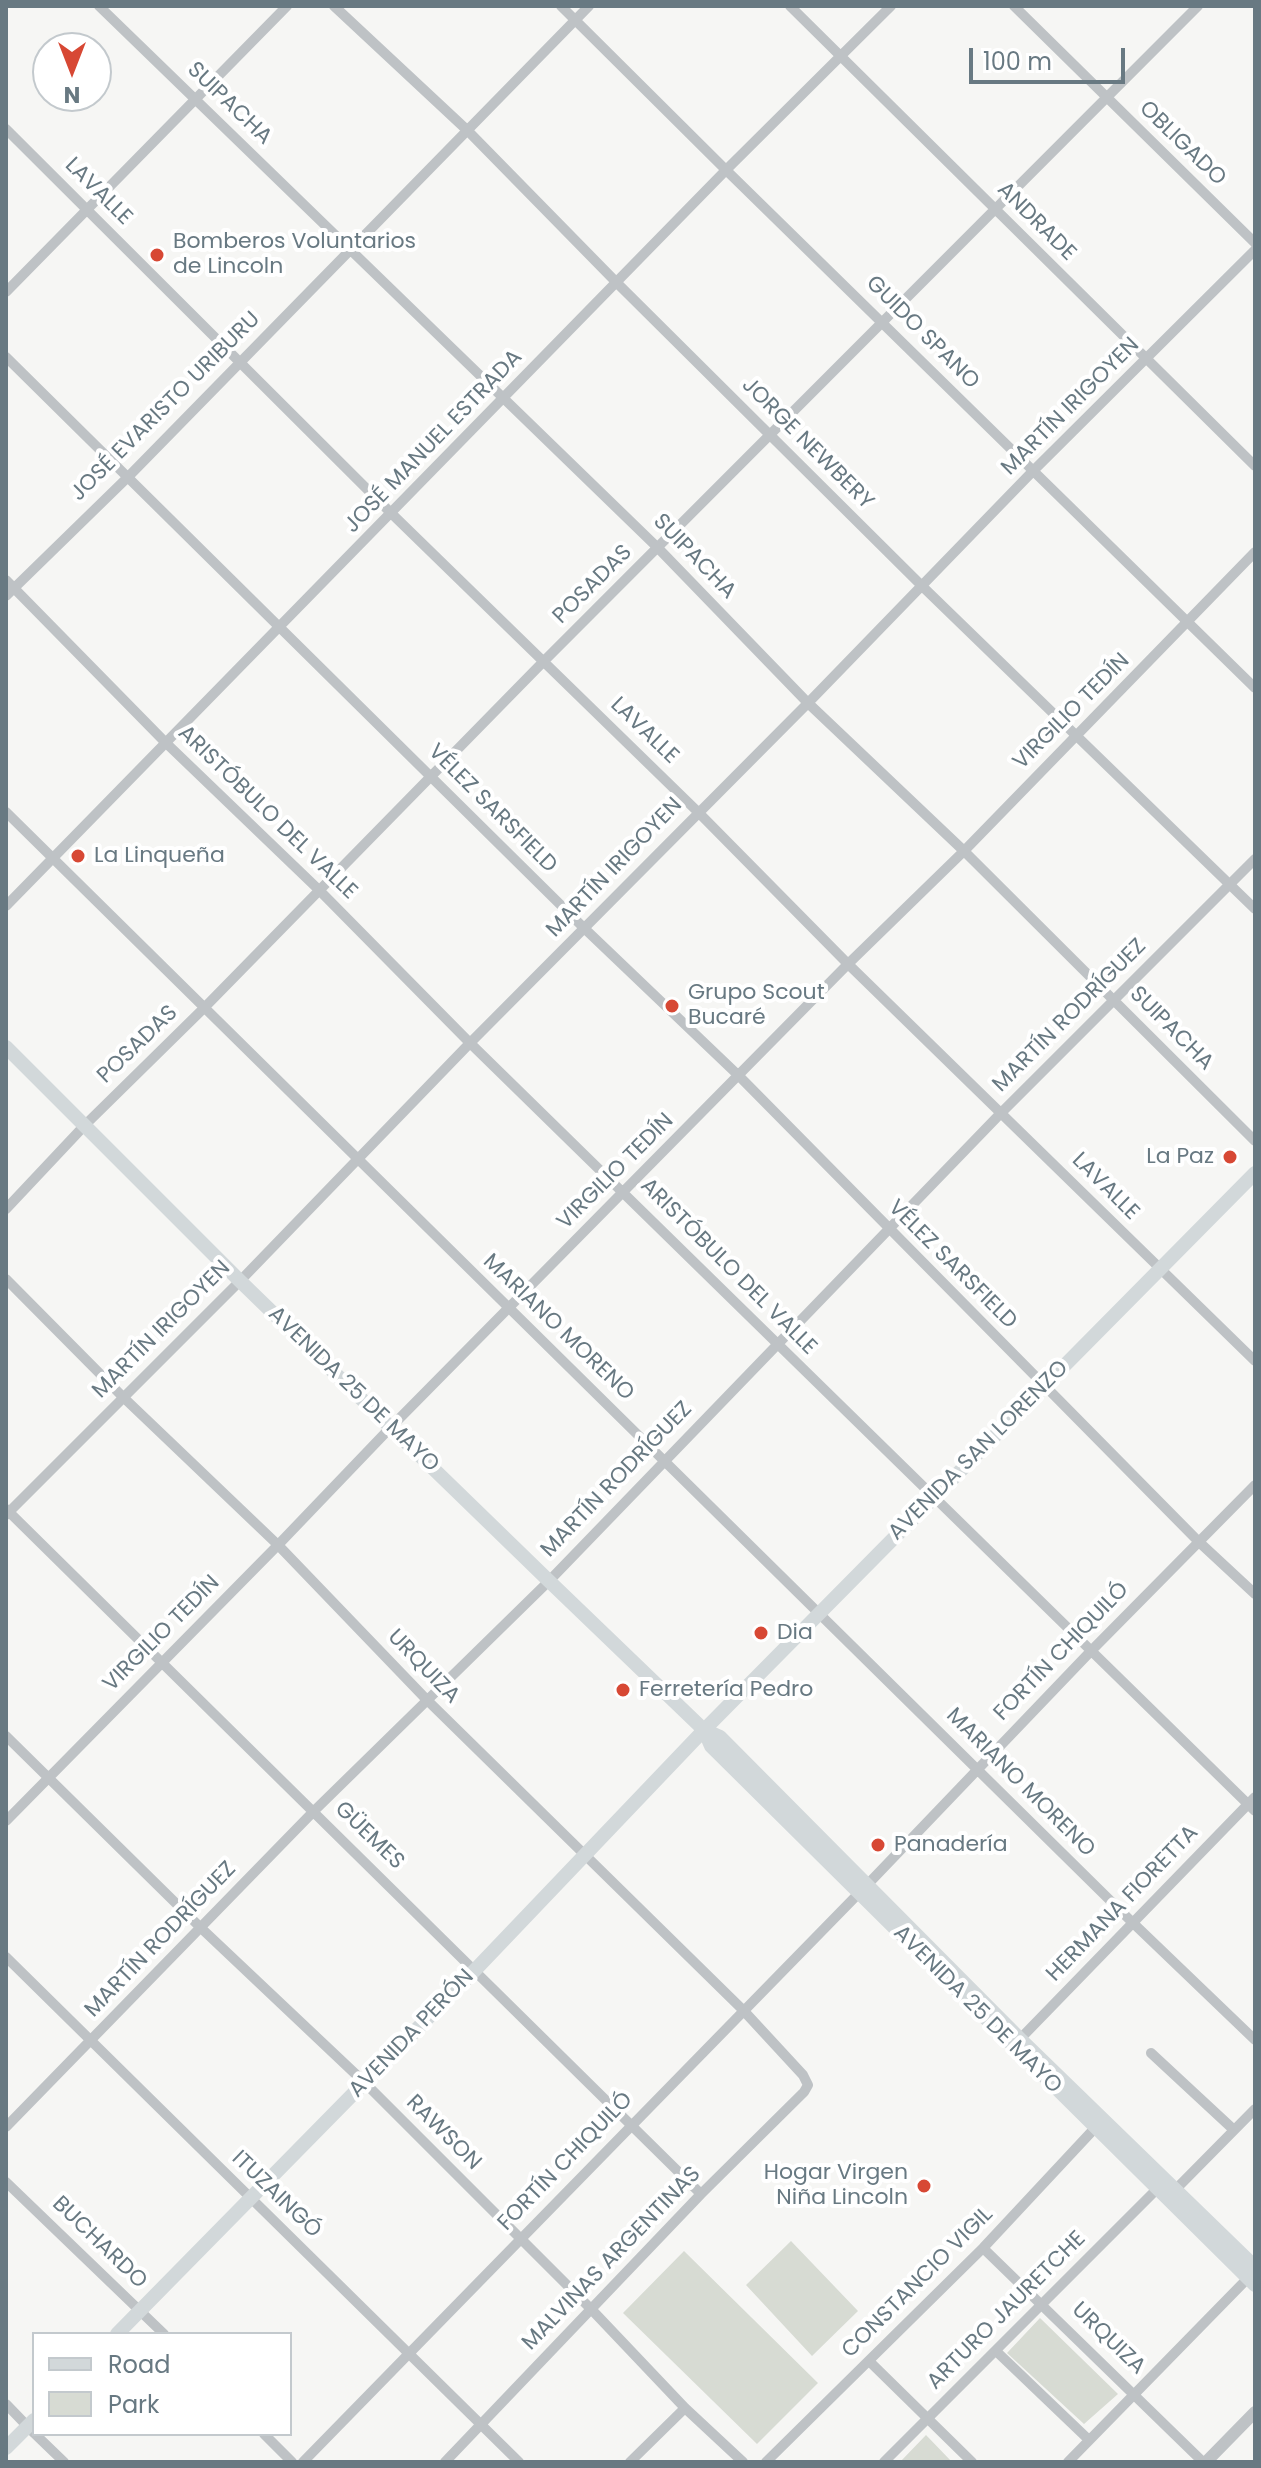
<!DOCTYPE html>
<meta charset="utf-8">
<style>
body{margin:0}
#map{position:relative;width:1261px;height:2468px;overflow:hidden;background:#f6f6f4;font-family:Poppins,sans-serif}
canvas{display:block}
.frame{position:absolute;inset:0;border:8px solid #687982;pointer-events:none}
.legend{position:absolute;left:32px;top:2332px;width:260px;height:104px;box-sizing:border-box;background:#fff;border:2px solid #c3c9cd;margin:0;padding:10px 14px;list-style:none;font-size:24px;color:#687982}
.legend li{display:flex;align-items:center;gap:16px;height:40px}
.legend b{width:40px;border:2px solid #c3c9cd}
.north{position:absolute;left:32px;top:32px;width:80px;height:80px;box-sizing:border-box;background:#fff;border:2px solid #c3c9cd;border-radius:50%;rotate:180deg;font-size:22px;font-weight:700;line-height:32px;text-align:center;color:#687982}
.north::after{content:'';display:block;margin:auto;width:28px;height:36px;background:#d74834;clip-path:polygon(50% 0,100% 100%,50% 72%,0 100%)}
.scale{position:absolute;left:969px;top:48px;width:156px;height:36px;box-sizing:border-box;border:4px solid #687982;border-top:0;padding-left:10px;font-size:24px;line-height:28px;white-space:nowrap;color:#687982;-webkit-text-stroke:6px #fff;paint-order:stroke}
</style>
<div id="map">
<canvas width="1261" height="2468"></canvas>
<div class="frame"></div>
<ul class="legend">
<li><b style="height:10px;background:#d2d8da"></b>Road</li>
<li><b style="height:22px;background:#d7dbd3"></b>Park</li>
</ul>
<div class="north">N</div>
<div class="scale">100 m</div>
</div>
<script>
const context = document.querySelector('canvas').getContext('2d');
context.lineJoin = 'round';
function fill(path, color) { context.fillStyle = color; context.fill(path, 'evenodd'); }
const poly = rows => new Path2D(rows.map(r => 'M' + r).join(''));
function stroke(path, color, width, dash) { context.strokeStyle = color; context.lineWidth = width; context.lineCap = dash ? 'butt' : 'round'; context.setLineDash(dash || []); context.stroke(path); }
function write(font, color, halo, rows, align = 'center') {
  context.font = font + ' Poppins,sans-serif'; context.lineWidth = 8; context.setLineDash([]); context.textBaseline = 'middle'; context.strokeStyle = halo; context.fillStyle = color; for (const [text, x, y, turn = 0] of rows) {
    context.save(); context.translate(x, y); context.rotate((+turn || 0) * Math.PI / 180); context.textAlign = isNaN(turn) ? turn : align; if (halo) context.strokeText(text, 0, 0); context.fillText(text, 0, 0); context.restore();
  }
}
fill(poly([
 [791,2241,858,2311,812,2356,746,2285],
 [684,2251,818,2383,757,2444,623,2313],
 [1040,2318,1118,2394,1084,2424,1007,2353],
 [926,2435,952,2462,900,2462]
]), '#d7dbd3');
stroke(poly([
 [99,6,658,548,808,703,964,851,1255,1141],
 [334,6,468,131,617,283,922,586,1255,909],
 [561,6,726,170,1255,688],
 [790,6,1255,466],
 [1014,6,1255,243],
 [6,129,392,514,698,812,848,964,1255,1361],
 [6,292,287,6],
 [6,357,584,928,739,1076,1199,1542,1255,1594],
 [6,580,165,742,319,890,470,1043,1255,1811],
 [6,596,128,477,589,6],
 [6,812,1132,1922,1255,2040],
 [6,906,726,170,891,6],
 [6,1209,85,1125,205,1007,544,661,1198,6],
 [6,1279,123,1397,278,1545,426,1699,743,2010,803,2075,808,2085,804,2092,701,2194,445,2462],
 [6,1509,701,2194],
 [6,1515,240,1281,470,1043,808,703,1033,471,1255,250],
 [6,1736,201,1928,365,2083,592,2310,685,2408,743,2462],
 [6,1821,278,1545,391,1427,848,964,964,851,1255,552],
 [868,1884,1090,1652,1255,1485],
 [6,1957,519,2462],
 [1020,2039,1255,1797],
 [1151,2053,1234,2130],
 [6,2127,314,1811,549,1581,1001,1113,1255,859],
 [6,2182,164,2334],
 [1176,2189,1255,2109],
 [983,2248,1203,2462],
 [996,2351,1089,2440],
 [869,2361,972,2462],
 [6,2404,34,2433],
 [35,2434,64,2462],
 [264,2434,292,2462],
 [303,2462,860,1892],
 [630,2462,685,2408],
 [766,2462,983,2248,1095,2128],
 [884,2462,1157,2189],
 [1068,2462,1248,2278]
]), '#bec2c5', 10);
stroke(poly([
 [1206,2462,1255,2412]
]), '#bec2c5', 12);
stroke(poly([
 [6,1047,240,1281,549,1581,704,1730,720,1737,1020,2039,1255,2267],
 [704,1730,711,1746,1255,2285],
 [117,2334,476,1969,704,1730,1255,1173],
 [6,2448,34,2420]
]), '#d2d8da', 14);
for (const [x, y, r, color] of [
 [157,255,8,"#d74834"],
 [78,856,8,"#d74834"],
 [672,1006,8,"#d74834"],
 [1230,1157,8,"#d74834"],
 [761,1633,8,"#d74834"],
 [623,1690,8,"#d74834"],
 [878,1845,8,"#d74834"],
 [924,2186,8,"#d74834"]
]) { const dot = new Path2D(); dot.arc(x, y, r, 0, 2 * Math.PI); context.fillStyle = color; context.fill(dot); stroke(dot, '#fff', 3); }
write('22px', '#687982', '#fff', [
 ["SUIPACHA",229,104,44],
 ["OBLIGADO",1182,144,44],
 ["LAVALLE",98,192,45],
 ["ANDRADE",1036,222,45],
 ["GUIDO SPANO",922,333,45],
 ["JOSÉ EVARISTO URIBURU",166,407,-45],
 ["MARTÍN IRIGOYEN",1071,407,-45],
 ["JOSÉ MANUEL ESTRADA",434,442,-46],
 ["JORGE NEWBERY",807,444,45],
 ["SUIPACHA",694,557,46],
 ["POSADAS",593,585,-45],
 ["VIRGILIO TEDÍN",1072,712,-45],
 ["LAVALLE",644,731,44],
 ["VÉLEZ SARSFIELD",492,809,45],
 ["ARISTÓBULO DEL VALLE",267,813,44],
 ["MARTÍN IRIGOYEN",615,868,-46],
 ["MARTÍN RODRÍGUEZ",1070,1016,-45],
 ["SUIPACHA",1171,1029,45],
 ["POSADAS",138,1045,-44],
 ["VIRGILIO TEDÍN",616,1172,-45],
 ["LAVALLE",1105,1187,45],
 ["VÉLEZ SARSFIELD",952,1265,45],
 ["ARISTÓBULO DEL VALLE",728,1267,45],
 ["MARIANO MORENO",558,1328,44],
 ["MARTÍN IRIGOYEN",162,1330,-45],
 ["AVENIDA 25 DE MAYO",353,1390,44],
 ["AVENIDA SAN LORENZO",979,1451,-45],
 ["MARTÍN RODRÍGUEZ",617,1480,-46],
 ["VIRGILIO TEDÍN",162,1634,-45],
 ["FORTÍN CHIQUILÓ",1062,1652,-46],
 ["URQUIZA",423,1667,46],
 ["MARIANO MORENO",1020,1783,45],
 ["GÜEMES",369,1836,44],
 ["HERMANA FIORETTA",1123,1904,-46],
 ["MARTÍN RODRÍGUEZ",161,1940,-46],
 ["AVENIDA 25 DE MAYO",977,2010,45],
 ["AVENIDA PERÓN",412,2034,-46],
 ["RAWSON",443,2133,45],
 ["FORTÍN CHIQUILÓ",566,2162,-46],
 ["ITUZAINGÓ",276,2195,44],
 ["BUCHARDO",99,2243,44],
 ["MALVINAS ARGENTINAS",612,2259,-46],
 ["CONSTANCIO VIGIL",918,2283,-45],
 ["ARTURO JAURETCHE",1007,2311,-45],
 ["URQUIZA",1108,2339,44]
]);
write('22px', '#687982', '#fff', [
 ["Bomberos Voluntarios",173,242],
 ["de Lincoln",173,267],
 ["La Linqueña",94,856],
 ["Grupo Scout",688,993],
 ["Bucaré",688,1018],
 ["La Paz",1214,1157,"right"],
 ["Dia",777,1633],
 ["Ferretería Pedro",639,1690],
 ["Panadería",894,1845],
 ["Hogar Virgen",908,2173,"right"],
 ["Niña Lincoln",908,2198,"right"]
], 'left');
</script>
